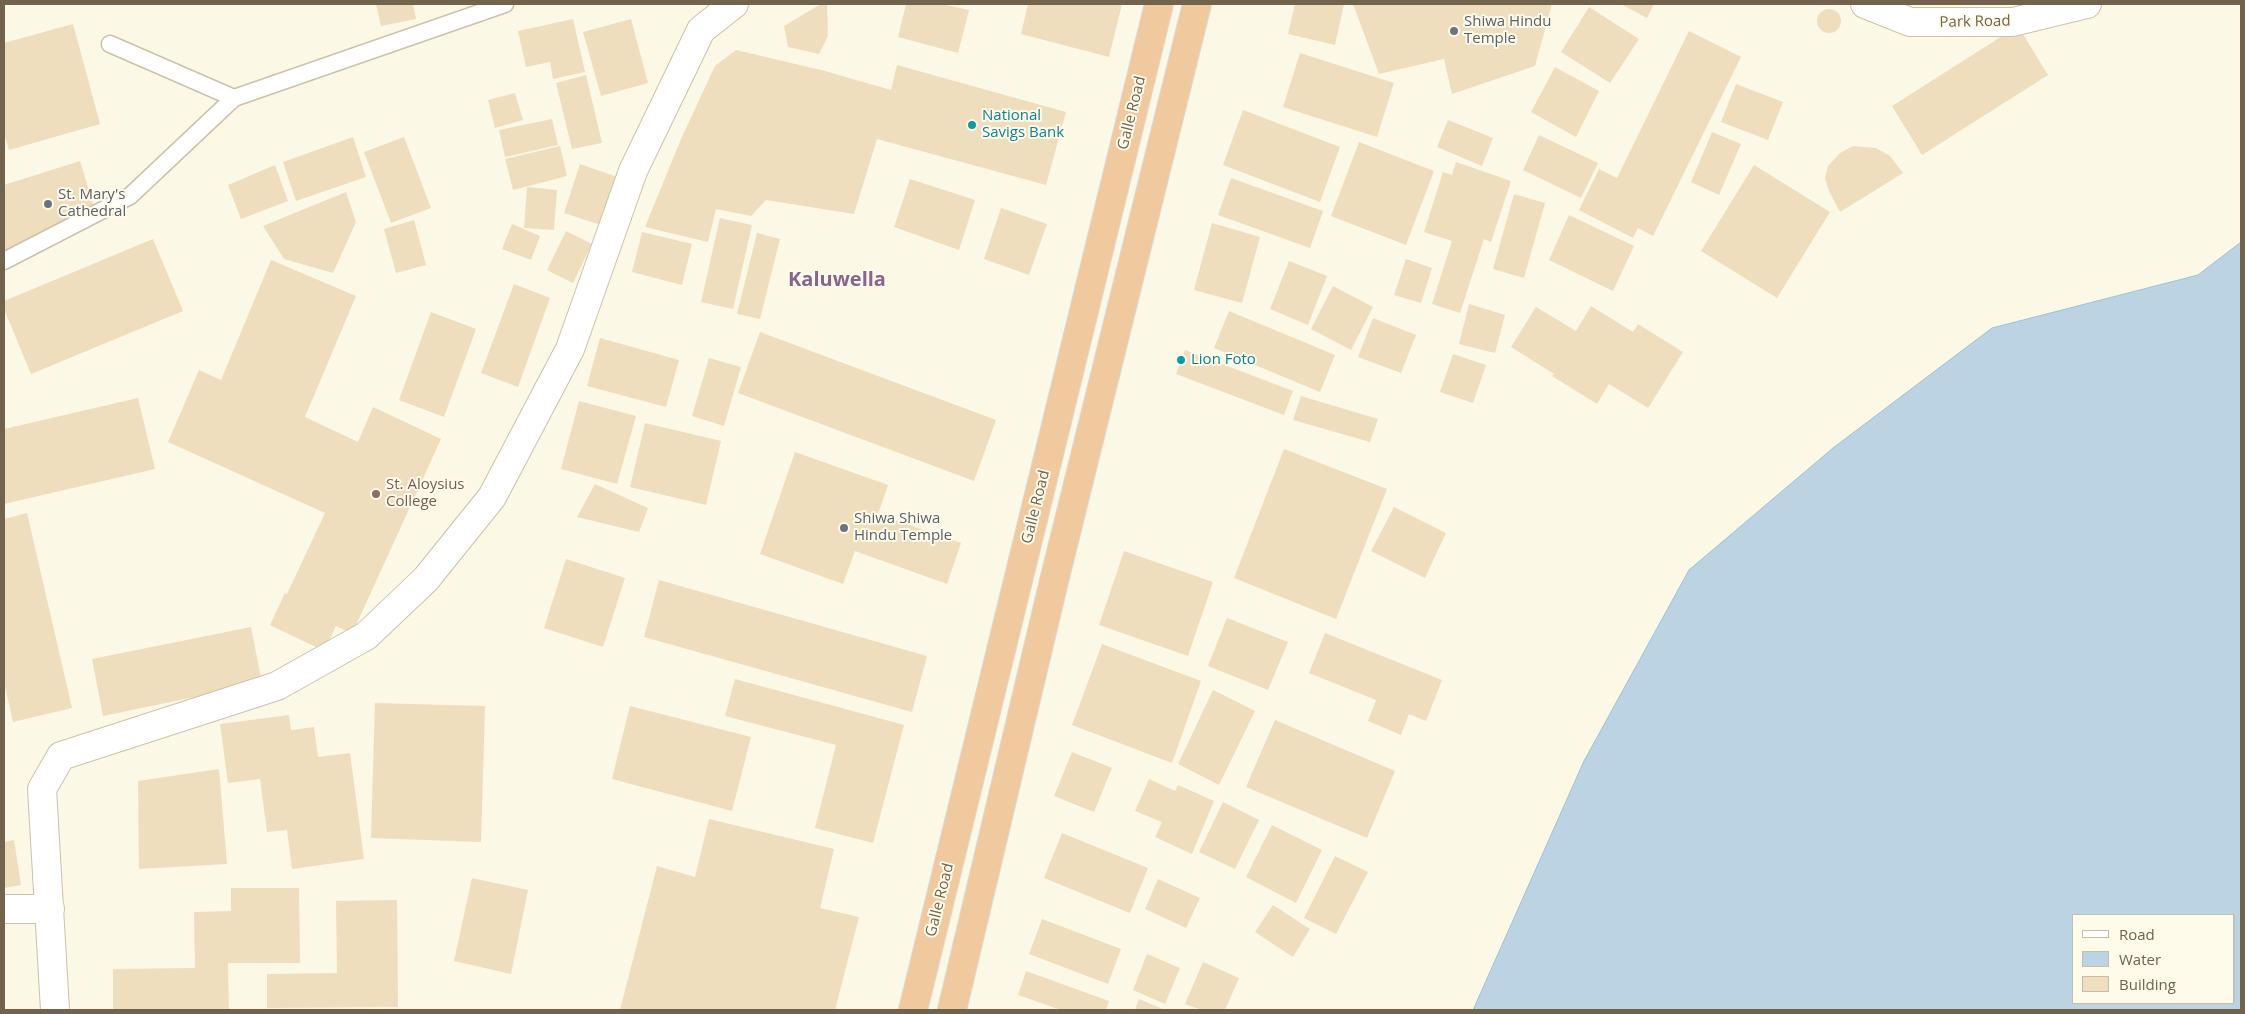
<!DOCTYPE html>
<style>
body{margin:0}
#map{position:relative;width:2245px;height:1014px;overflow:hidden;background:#fbf8e5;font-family:"Open Sans",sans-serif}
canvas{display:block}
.frame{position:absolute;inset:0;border:5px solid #72634c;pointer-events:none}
.legend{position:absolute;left:2072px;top:914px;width:162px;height:90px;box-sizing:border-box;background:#fefbeb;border:1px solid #c6beab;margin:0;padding:6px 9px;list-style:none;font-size:15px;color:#72634c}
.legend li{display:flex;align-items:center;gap:10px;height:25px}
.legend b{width:25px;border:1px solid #c6beab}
</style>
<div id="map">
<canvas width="2245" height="1014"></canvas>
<div class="frame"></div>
<ul class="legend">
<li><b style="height:6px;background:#fff"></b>Road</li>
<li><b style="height:14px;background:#bbd3e3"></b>Water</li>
<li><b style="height:14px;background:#eedebe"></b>Building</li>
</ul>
</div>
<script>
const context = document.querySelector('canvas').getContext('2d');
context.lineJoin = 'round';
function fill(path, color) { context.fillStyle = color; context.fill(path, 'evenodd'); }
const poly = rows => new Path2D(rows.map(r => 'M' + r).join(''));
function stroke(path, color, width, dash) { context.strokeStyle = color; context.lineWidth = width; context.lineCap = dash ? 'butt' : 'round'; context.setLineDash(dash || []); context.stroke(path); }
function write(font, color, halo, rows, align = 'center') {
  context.font = font + ' "Open Sans",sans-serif'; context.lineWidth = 4; context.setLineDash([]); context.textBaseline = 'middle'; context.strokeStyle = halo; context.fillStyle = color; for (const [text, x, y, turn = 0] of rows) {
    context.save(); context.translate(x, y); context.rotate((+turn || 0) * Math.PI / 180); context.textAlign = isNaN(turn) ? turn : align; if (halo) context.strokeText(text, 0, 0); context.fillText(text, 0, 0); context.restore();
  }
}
const water = poly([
 [2241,242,2241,1010,1473,1010,1584,761,1689,570,1833,448,1992,328,2198,275,2241,242],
 [2074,915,2234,915,2234,1003,2074,1003,2074,915]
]);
fill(water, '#bbd3e3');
stroke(water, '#a1c0d4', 1);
fill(poly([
 [376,4,413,4,416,19,381,26],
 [821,4,827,4,828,36,819,54,788,47,784,26],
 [906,4,942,4,969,10,958,53,898,37],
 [1028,4,1122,4,1109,57,1021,34],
 [1295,4,1344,4,1335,45,1288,34],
 [1353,4,1552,4,1535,66,1452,94,1444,59,1379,74],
 [1621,4,1654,4,1647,18],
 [1589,7,1639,39,1610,83,1561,52],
 '1817 21a12 12 0 1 1 24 0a12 12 0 1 1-24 0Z',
 [573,19,585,72,553,79,550,62,526,67,518,31],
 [631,19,648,83,601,96,583,32],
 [73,24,100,124,9,150,4,132,4,43],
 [2018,26,2048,75,1922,155,1892,106],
 [1689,31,1741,57,1653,236,1638,228,1633,238,1579,210,1599,169,1617,178],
 [736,50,825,71,891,90,897,65,1066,112,1046,185,877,139,854,214,766,200,751,216,716,209,708,242,645,227,681,139,715,66],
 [1300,53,1394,83,1377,137,1283,107],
 [1555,67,1599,91,1576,137,1531,112],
 [586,75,602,143,572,149,556,83],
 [1736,84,1783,102,1768,140,1721,122],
 [515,93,523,120,495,128,488,100],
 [1243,110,1340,147,1320,202,1223,165],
 [552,119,558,145,505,157,499,130],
 [1448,120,1493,138,1482,166,1437,147],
 [1712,132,1741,144,1719,195,1691,182],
 [1539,135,1598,163,1581,198,1523,170],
 [353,137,366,177,296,201,283,162],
 [404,137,431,208,391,223,364,152],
 [1359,142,1434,171,1406,245,1331,216],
 [560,146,567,176,513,190,505,159],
 [1853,146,1876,148,1890,156,1903,173,1840,212,1829,191,1825,178,1828,166,1840,153],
 [80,161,99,223,4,251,4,185],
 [1456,162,1511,181,1491,242,1484,239,1460,313,1432,304,1452,241,1424,232,1443,172,1452,175],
 [580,164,623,179,607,227,564,213],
 [275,165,288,201,241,219,228,185],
 [1754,165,1830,212,1777,298,1701,251],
 [1231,178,1323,211,1310,248,1218,215],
 [910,179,975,200,959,250,894,227],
 [527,187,557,190,554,230,524,228],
 [346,192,356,222,333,273,284,259,263,226],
 [1514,194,1545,203,1524,278,1493,269],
 [1001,208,1047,224,1029,275,984,259],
 [1569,215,1634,246,1613,291,1549,260],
 [720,218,752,225,733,309,701,302],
 [414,220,426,265,396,273,384,229],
 [1212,223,1260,237,1242,303,1194,290],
 [512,224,540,236,531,260,502,249],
 [566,231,592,244,573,283,547,270],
 [642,232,692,244,682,285,632,272],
 [757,233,780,239,760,319,737,314],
 [153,239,183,311,31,374,4,309,4,301],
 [1406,259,1432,268,1421,303,1394,295],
 [271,260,356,296,305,417,358,442,373,407,441,439,352,634,336,626,324,651,270,625,285,593,287,594,325,513,168,442,199,370,221,380],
 [1289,261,1327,276,1308,325,1270,309],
 [514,284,550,298,518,387,481,373],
 [1333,286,1373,307,1351,350,1311,329],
 [1469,304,1505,315,1495,353,1459,344],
 [1591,306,1633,332,1638,324,1683,352,1648,408,1609,384,1597,404,1552,376,1554,374,1511,347,1536,307,1576,331],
 [1229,311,1335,355,1320,392,1214,348],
 [431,312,476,329,444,417,399,400],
 [1373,318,1416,335,1401,373,1358,357],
 [760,332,996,420,974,481,738,393],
 [600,338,679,360,666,407,587,386],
 [1185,350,1293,391,1284,415,1176,374],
 [1453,354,1486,365,1473,403,1440,392],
 [709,358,741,367,724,426,692,416],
 [1301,396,1378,419,1370,442,1293,420],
 [138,398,155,469,4,504,4,429],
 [579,401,636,416,617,484,561,469],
 [645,423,721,441,706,505,630,487],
 [1284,449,1387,489,1336,619,1234,578],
 [795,452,888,485,878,514,961,543,947,584,855,551,843,584,760,554],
 [595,484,648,508,639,532,577,517],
 [1394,507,1446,533,1425,578,1371,551],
 [27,513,72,708,13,722,4,682,4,519],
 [1124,551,1213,582,1188,656,1099,625],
 [566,559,625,578,603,647,544,628],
 [659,580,927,656,912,712,644,637],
 [1227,618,1288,642,1268,690,1208,666],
 [251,627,262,683,103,716,92,659],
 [1325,633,1442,680,1426,721,1409,714,1401,735,1368,721,1376,700,1309,673],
 [1102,644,1201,681,1172,763,1072,725],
 [735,679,904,725,873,843,815,828,836,745,725,716],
 [1213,690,1255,711,1219,785,1178,764],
 [375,703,485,706,481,842,371,838],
 [630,706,751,737,732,811,612,779],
 [289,715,291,730,314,727,318,757,350,753,364,859,292,869,287,830,267,832,260,779,228,783,220,724],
 [1275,720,1395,771,1367,838,1246,787],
 [1072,752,1112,768,1094,812,1054,796],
 [219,769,227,864,139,869,138,781],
 [1149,779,1175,791,1178,785,1214,801,1192,854,1155,837,1162,822,1135,811],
 [1223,802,1259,820,1235,869,1199,852],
 [709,819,834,849,820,908,859,917,835,1010,620,1010,657,866,695,877],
 [1272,825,1322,850,1296,903,1246,877],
 [1062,833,1148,868,1130,913,1044,878],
 [14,840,21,885,4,888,4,842],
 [1335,856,1368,872,1336,934,1304,918],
 [472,878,528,890,511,974,454,961],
 [1158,879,1200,898,1186,928,1145,909],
 [231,888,299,888,300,963,228,963,229,1010,113,1010,113,969,195,968,194,912,231,911],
 [397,900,398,1007,267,1008,267,974,337,973,336,901],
 [1273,905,1310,929,1293,957,1255,932],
 [1042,919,1121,949,1108,984,1029,954],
 [1147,954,1180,968,1165,1004,1133,990],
 [1203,962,1239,978,1225,1010,1201,1010,1185,1004],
 [1026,971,1109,1001,1106,1010,1061,1010,1018,995],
 [1139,999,1165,1010,1135,1010]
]), '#eedebe');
const lane = poly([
 [234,98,505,4],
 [4,261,130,196,234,98,110,44]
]);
const street = poly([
 [1865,4,1910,22,2013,22,2087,4],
 [4,909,50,909],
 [55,1010,42,789,61,756,277,686,366,636,426,579,492,497,570,349,633,171,701,30,734,4]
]);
const highway = poly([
 [913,1010,1159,4],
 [952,1010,1054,581,1197,4]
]);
stroke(lane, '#ccc2ac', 19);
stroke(street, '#ccc2ac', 30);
stroke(highway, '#dddad4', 30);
stroke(lane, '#fff', 16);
stroke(street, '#fff', 28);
stroke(highway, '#f1c99f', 28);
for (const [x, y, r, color] of [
 [1454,31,5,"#6b7280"],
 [972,125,5,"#0f9aa8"],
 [48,204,5,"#6b7280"],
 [1181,360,5,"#0f9aa8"],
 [376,494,5,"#8d6e63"],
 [844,528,5,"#6b7280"]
]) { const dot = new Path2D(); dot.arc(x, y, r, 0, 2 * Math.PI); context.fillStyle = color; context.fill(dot); stroke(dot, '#fefbeb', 2); }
write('15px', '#5b616d', '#fefbeb', [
 ["Shiwa Hindu",1464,22],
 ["Temple",1464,39],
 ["St. Mary's",58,195],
 ["Cathedral",58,212],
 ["Shiwa Shiwa",854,519],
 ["Hindu Temple",854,536]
], 'left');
write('15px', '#72634c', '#fefbeb', [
 ["Park Road",1975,22,-1],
 ["Galle Road",1132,113,-76],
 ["Galle Road",1036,507,-76],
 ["Galle Road",940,900,-76]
]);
write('15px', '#0d838f', '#fefbeb', [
 ["National",982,116],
 ["Savigs Bank",982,133],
 ["Lion Foto",1191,360]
], 'left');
write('15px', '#785e54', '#fefbeb', [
 ["St. Aloysius",386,485],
 ["College",386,502]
], 'left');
write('bold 20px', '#8b648e', '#fefbeb', [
 ["Kaluwella",837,280]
]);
</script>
